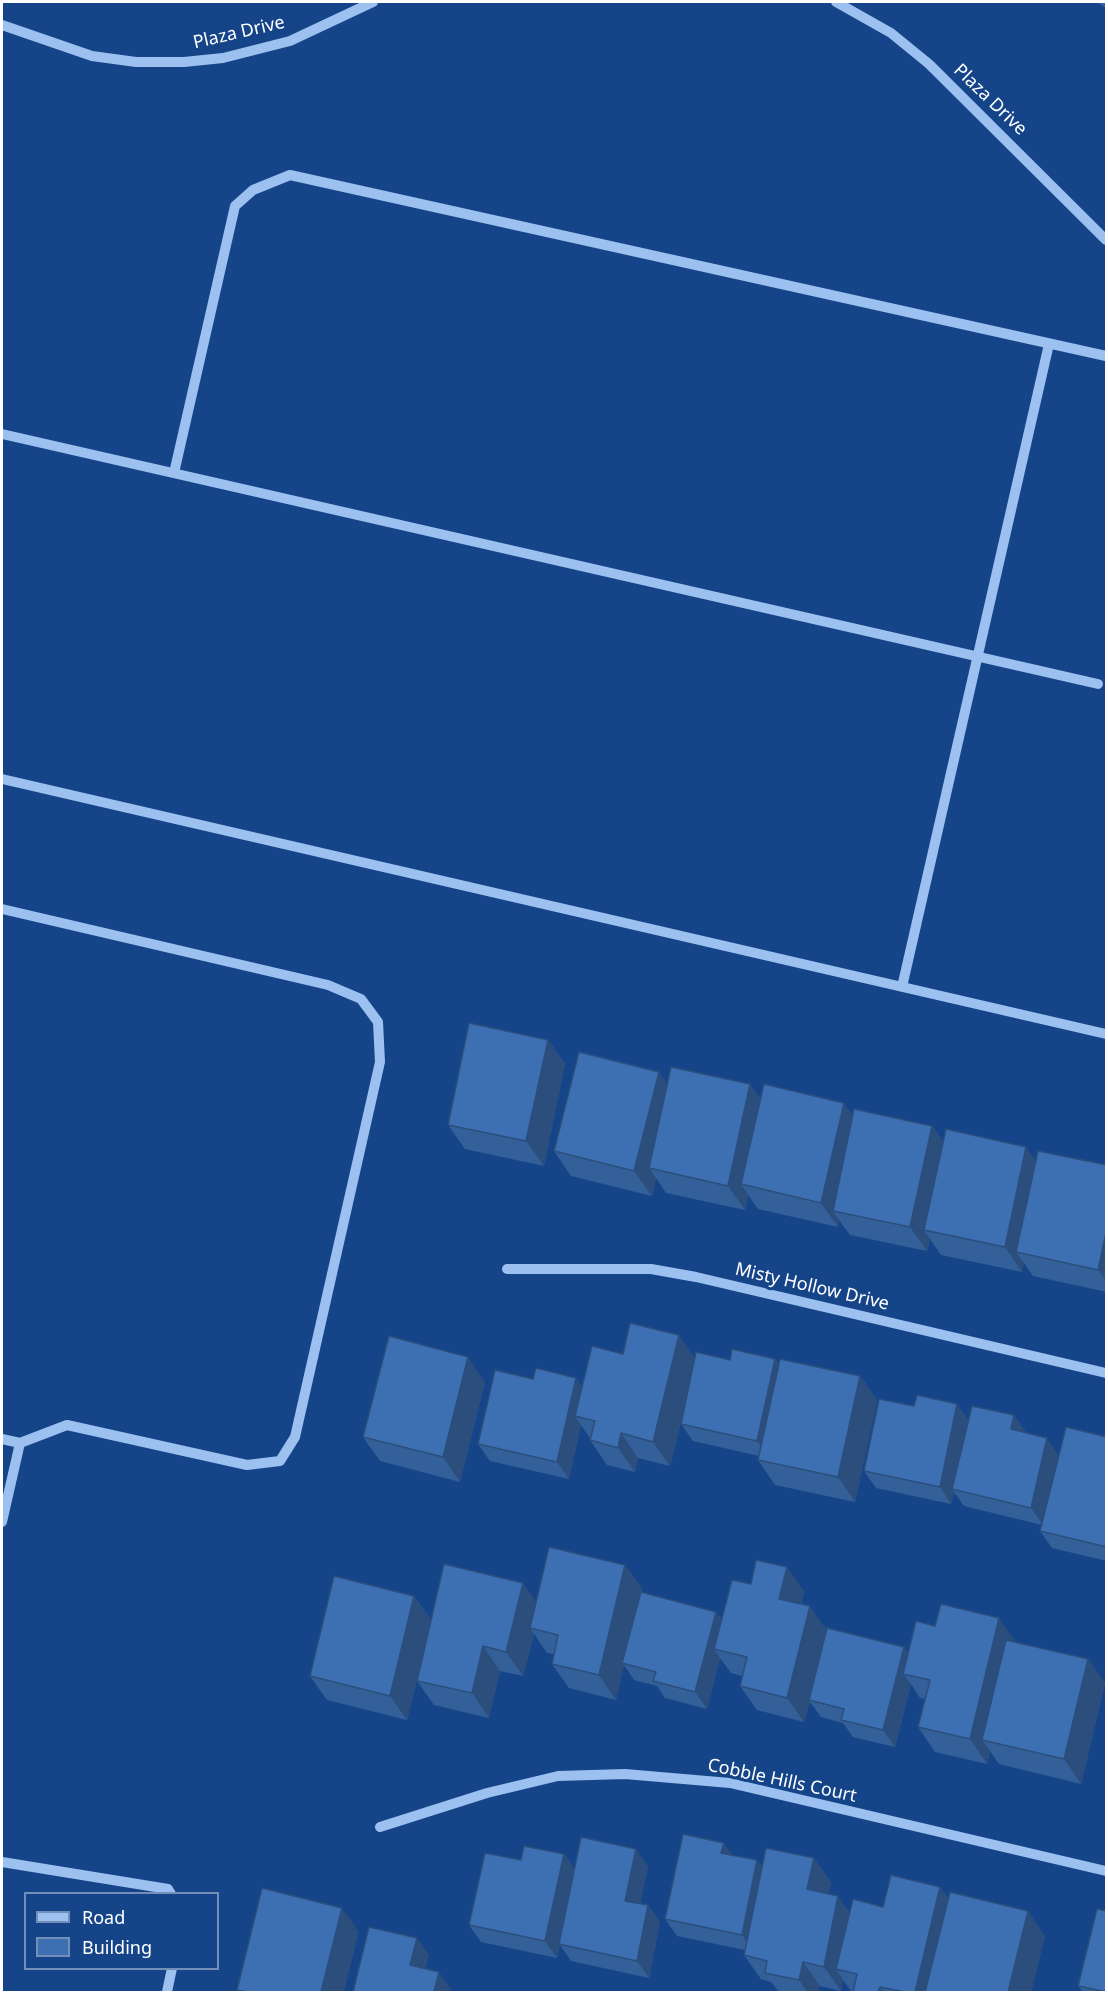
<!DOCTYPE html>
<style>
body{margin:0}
#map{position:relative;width:1108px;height:1994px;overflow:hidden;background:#154588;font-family:"Noto Sans",sans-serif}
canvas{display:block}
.frame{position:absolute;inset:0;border:3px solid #fff;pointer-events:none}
.legend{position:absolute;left:24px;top:1892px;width:195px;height:78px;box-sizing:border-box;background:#154588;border:2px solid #738fb8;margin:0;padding:8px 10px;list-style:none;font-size:18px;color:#fff}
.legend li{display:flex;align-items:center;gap:12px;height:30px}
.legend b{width:30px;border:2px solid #738fb8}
</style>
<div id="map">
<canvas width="1108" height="1994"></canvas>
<div class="frame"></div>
<ul class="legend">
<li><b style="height:8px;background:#9cc0ef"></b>Road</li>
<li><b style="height:16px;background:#3d70b2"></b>Building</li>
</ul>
</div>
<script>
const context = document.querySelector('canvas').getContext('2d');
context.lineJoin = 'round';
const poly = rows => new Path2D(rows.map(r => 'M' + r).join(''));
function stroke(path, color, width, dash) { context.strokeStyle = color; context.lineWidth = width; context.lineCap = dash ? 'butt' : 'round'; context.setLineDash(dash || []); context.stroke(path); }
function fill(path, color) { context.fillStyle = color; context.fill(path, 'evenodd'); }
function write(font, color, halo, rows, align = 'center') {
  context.font = font + ' "Noto Sans",sans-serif'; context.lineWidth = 6; context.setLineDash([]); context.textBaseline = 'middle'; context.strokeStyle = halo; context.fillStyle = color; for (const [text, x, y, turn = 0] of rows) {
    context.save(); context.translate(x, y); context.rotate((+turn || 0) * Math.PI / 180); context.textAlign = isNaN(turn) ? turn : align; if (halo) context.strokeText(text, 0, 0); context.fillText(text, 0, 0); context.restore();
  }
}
stroke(poly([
 [836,2,891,33,929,64,1106,240],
 [2,25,92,56,136,62,184,62,223,58,290,41,373,2],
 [2,434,1098,684],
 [174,473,235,206,253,190,290,175,1106,356],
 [2,779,1106,1034],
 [2,909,328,985,361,999,378,1022,380,1062,295,1437,280,1461,247,1465,67,1425,20,1443,2,1439],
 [902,987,1049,344],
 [507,1269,651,1269,696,1277,1106,1373],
 [2,1522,20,1443],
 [380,1827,487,1793,558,1776,625,1774,730,1783,1106,1871],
 [2,1862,168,1889,171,1894],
 [167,1992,172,1968]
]), '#9cc0ef', 10);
fill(poly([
 [1097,2,1107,2,1107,9],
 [548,1040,565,1064,544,1166,465,1149,448,1125],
 [667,1083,750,1084,760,1100,853,1116,932,1126,943,1141,1036,1160,1107,1165,1107,1292,1033,1276,1024,1263,1022,1272,941,1255,930,1239,927,1251,850,1235,839,1220,838,1227,758,1209,748,1195,745,1210,666,1193,656,1178,652,1196,571,1176,554,1151],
 [623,1354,730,1360,775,1359,779,1364,860,1376,877,1400,855,1502,775,1485,758,1460,759,1456,693,1441,681,1424,683,1414,670,1466,638,1458,635,1472,607,1465,590,1440,590,1438,581,1425,569,1479,490,1461,478,1444,533,1379,582,1386],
 [485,1382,460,1482,380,1461,363,1437],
 [1014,1415,1026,1433,1059,1455,1107,1437,1107,1561,1052,1548,1040,1531,1042,1525,964,1506,954,1492,951,1504,876,1488,864,1471,969,1420],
 [625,1565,642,1589,642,1592,716,1612,722,1620,751,1584,804,1591,801,1604,827,1630,904,1647,908,1653,935,1626,1016,1642,1088,1659,1105,1683,1081,1784,999,1764,990,1751,987,1764,935,1752,918,1727,925,1699,920,1698,911,1684,895,1747,853,1737,843,1723,821,1717,810,1702,804,1722,757,1710,740,1686,742,1676,731,1673,720,1658,707,1709,665,1698,657,1686,634,1680,624,1665,616,1700,569,1688,552,1664,554,1654,547,1653,534,1634,523,1676,500,1671,489,1718,434,1705,417,1681,426,1643,407,1720,327,1700,310,1676,414,1596,431,1620,536,1602],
 [564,1854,574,1869,648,1866,640,1904,648,1905,660,1922,649,1978,571,1961,560,1945,557,1958,481,1942,469,1925,521,1860],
 [732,1855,757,1860,762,1867,831,1882,828,1894,850,1912,883,1907,940,1887,949,1899,1045,1936,1031,1992,852,1992,843,1980,841,1991,820,1986,818,1992,779,1992,771,1982,761,1979,744,1955,745,1950,677,1936,665,1919],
 [1078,1986,1107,1992,1083,1992]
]), '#346099');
fill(poly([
 [548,1040,565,1064,544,1166,526,1141],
 [659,1072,676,1096,649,1168,656,1178,652,1196,634,1171],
 [750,1084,767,1108,741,1184,748,1195,745,1210,728,1186],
 [844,1103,861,1127,833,1211,839,1220,838,1227,821,1203],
 [932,1126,949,1150,924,1230,930,1239,927,1251,910,1227],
 [1026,1147,1043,1171,1016,1252,1024,1263,1022,1272,1005,1247],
 [1107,1228,1107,1282,1098,1270],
 [679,1335,696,1360,670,1466,653,1442],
 [468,1357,485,1382,460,1482,443,1457],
 [775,1359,787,1376,769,1458,757,1441],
 [860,1376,877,1400,855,1502,838,1477],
 [576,1378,588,1395,575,1416,581,1425,569,1479,557,1462],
 [957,1404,969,1421,952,1489,954,1492,951,1504,940,1487],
 [1014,1415,1026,1432,1023,1446,1011,1429],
 [621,1433,638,1458,635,1472,618,1448],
 [1047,1438,1059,1456,1043,1525,1031,1508],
 [625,1565,642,1589,625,1664,622,1663,624,1665,616,1700,599,1675],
 [787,1567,804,1591,796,1623,779,1599],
 [523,1583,540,1607,530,1628,534,1634,523,1676,506,1652],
 [414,1596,431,1620,407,1720,390,1696],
 [810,1606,827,1631,809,1700,810,1702,804,1722,787,1698],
 [716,1612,728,1629,714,1649,720,1658,707,1709,695,1692],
 [999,1618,1016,1642,982,1740,990,1751,987,1764,970,1739],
 [483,1646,500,1671,489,1718,472,1693],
 [904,1647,916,1664,903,1674,911,1684,895,1747,883,1730],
 [1088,1659,1105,1683,1081,1784,1064,1759],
 [724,1843,736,1860,721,1853],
 [636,1849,648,1866,637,1918,625,1901],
 [564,1854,576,1871,557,1958,545,1941],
 [814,1858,831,1882,824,1914,807,1889],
 [757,1860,769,1877,754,1952,742,1935],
 [940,1887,957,1911,938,1992,915,1992],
 [838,1896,855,1920,836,1969,843,1980,841,1991,824,1967],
 [648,1905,660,1922,649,1978,637,1961],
 [342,1908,359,1932,344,1992,321,1992],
 [1028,1911,1045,1936,1031,1992,1008,1992],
 [417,1938,429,1955,422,1982,410,1965],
 [803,1962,820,1986,818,1992,807,1992,799,1980],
 [439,1972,451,1989,450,1992,434,1992],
 [880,1987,884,1992,878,1992]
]), '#2b4e7d');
const building = poly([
 [469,1023,548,1040,526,1141,448,1125,469,1023],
 [579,1052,659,1072,634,1171,554,1151,579,1052],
 [671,1067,750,1084,728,1186,649,1168,671,1067],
 [764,1084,844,1103,821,1203,741,1184,764,1084],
 [854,1109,932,1126,910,1227,833,1211,854,1109],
 [946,1129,1026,1147,1005,1247,924,1230,946,1129],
 [1038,1151,1107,1165,1107,1228,1098,1270,1016,1252,1038,1151],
 [630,1323,679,1335,653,1442,621,1433,618,1448,590,1440,595,1421,575,1416,592,1346,623,1354,630,1323],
 [389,1336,468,1357,443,1457,363,1437,389,1336],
 [732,1349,775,1359,757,1441,681,1424,696,1352,730,1360,732,1349],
 [780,1359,860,1376,838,1477,758,1460,780,1359],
 [536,1368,576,1378,557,1462,478,1444,495,1370,533,1379,536,1368],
 [917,1395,957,1404,940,1487,864,1471,879,1399,914,1406,917,1395],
 [972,1406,1014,1415,1011,1429,1047,1438,1031,1508,952,1489,972,1406],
 [1066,1427,1107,1437,1107,1547,1040,1531,1066,1427],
 [549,1547,625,1565,599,1675,552,1664,558,1635,530,1628,549,1547],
 [756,1560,787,1567,779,1599,810,1606,787,1698,740,1686,747,1657,714,1649,732,1580,751,1584,756,1560],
 [444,1564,523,1583,506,1652,483,1646,472,1693,417,1681,444,1564],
 [334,1576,414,1596,390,1696,310,1676,334,1576],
 [641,1592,716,1612,695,1692,653,1681,656,1672,622,1663,641,1592],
 [941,1604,999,1618,970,1739,918,1727,930,1680,903,1674,916,1621,935,1626,941,1604],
 [827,1628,904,1647,883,1730,841,1720,844,1709,809,1700,827,1628],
 [1006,1640,1088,1659,1064,1759,982,1740,1006,1640],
 [683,1834,724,1843,721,1853,757,1860,742,1935,665,1919,683,1834],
 [581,1837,636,1849,625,1901,648,1905,637,1961,559,1944,581,1837],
 [524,1846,564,1854,545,1941,469,1925,485,1853,521,1860,524,1846],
 [766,1848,814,1858,807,1889,838,1896,824,1967,803,1962,799,1980,765,1973,767,1961,744,1955,766,1848],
 [891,1875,940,1887,915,1992,905,1992,880,1987,878,1992,853,1992,857,1974,836,1969,853,1899,883,1907,891,1875],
 [262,1888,342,1908,321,1992,248,1992,237,1990,262,1888],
 [950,1892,1028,1911,1008,1992,925,1992,950,1892],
 [1097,1909,1107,1911,1107,1992,1078,1986,1097,1909],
 [369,1927,417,1938,410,1965,439,1972,434,1992,353,1992,369,1927]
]);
fill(building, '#3d70b2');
stroke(building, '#2b4e7d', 1.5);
write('18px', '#fff', '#154588', [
 ["Plaza Drive",239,33,-13],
 ["Plaza Drive",990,100,44],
 ["Misty Hollow Drive",812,1287,13],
 ["Cobble Hills Court",782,1781,12]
]);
</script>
